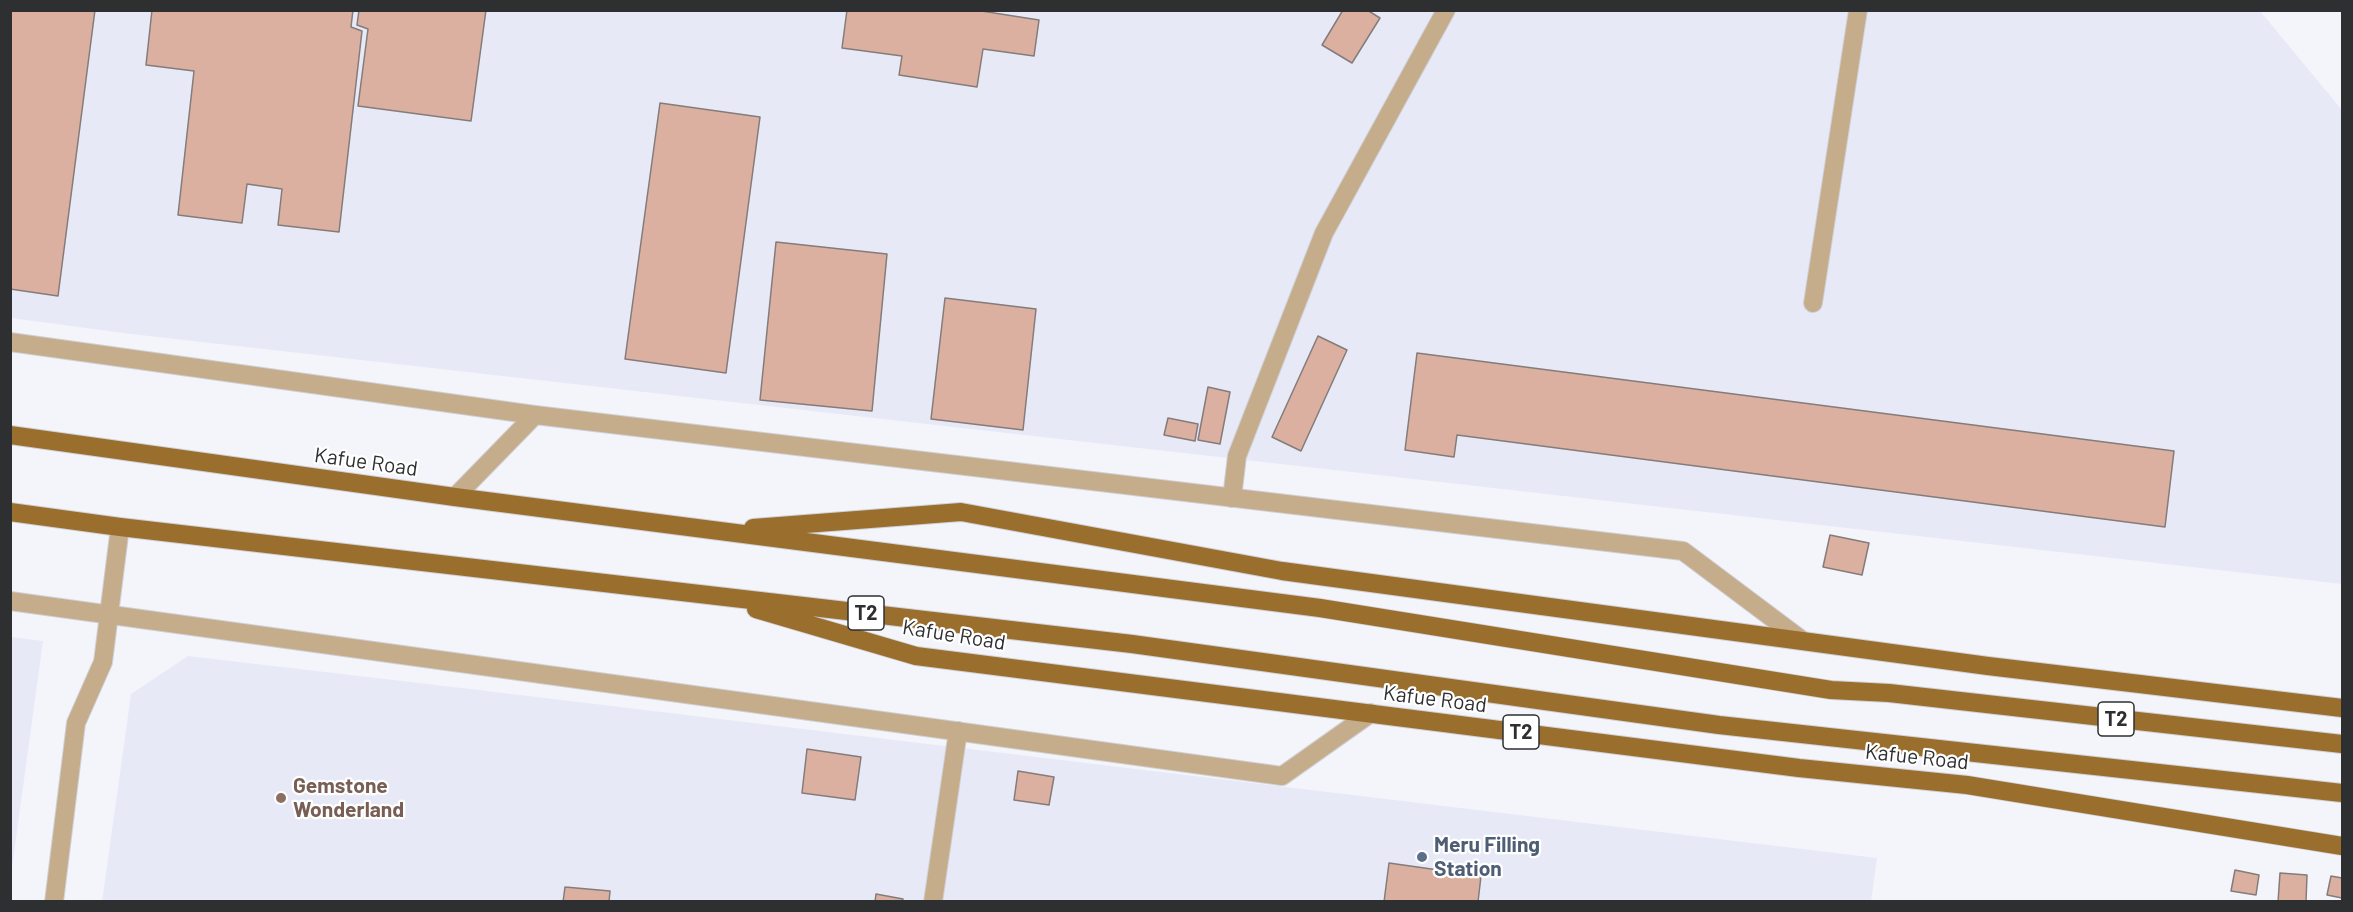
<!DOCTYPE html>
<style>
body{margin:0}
#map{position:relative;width:2353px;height:912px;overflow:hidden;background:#f4f5fb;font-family:Barlow,sans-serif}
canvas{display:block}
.frame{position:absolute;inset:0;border:12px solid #2e2f31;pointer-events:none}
</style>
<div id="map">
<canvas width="2353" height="912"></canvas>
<div class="frame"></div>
</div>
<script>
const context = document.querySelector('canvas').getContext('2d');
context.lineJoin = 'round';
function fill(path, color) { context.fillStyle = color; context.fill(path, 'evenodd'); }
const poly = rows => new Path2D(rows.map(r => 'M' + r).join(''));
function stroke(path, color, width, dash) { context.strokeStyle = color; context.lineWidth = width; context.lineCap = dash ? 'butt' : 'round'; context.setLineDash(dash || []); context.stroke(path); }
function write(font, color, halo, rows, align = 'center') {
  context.font = font + ' Barlow,sans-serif'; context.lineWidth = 4.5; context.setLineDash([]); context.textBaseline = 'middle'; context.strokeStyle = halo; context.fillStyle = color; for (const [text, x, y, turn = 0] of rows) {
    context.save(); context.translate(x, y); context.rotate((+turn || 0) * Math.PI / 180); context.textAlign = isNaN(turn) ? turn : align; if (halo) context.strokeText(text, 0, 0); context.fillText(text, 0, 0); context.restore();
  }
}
fill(poly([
 [11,11,2260,11,2342,110,2342,584,131,334,11,318],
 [11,637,43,641,11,875,10,637],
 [188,656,462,688,1877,858,1871,902,102,902,131,694]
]), '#e8e9f7');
const building = poly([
 [10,10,95,10,58,296,10,289,10,10],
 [152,10,353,10,351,27,362,31,339,232,278,225,282,189,247,184,242,223,178,215,194,71,146,65,152,10],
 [359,10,486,10,471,121,358,106,368,29,357,25,359,10],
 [847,10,975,10,1039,20,1034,56,983,49,977,87,899,75,902,56,842,48,847,10],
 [1343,10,1367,10,1380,18,1352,63,1322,45,1343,10],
 [660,103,760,117,726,373,625,359,660,103],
 [776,242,887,254,872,411,760,400,776,242],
 [945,298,1036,309,1023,430,931,419,945,298],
 [1318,336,1347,350,1301,451,1272,437,1318,336],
 [1417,353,2174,451,2165,527,1457,435,1454,457,1405,450,1417,353],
 [1208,387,1230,392,1220,444,1198,440,1208,387],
 [1168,418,1198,424,1195,441,1164,435,1168,418],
 [1830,535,1869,543,1862,575,1823,567,1830,535],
 [807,749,861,757,855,800,802,793,807,749],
 [1018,771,1054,777,1049,805,1014,800,1018,771],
 [1389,863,1481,876,1478,902,1384,902,1389,863],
 [2235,870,2259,875,2256,895,2231,891,2235,870],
 [2280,873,2307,875,2306,902,2278,902,2280,873],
 [2331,876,2342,878,2342,898,2327,895,2331,876],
 [565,887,610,891,609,902,563,902,565,887],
 [876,894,903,899,902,902,875,902,876,894]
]);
fill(building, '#dcb0a0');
stroke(building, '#837c7a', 1.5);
const lane = poly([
 [1813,303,1858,10],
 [1232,498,1237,456,1324,233,1446,10],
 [54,902,76,723,103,662,120,527],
 [933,902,958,731]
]);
const street = poly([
 [10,342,535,415,1683,551,1803,641],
 [455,497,535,415],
 [10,601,1282,776,1371,713]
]);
const primary = poly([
 [10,435,455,497,1320,608,1831,690,1889,693,2342,744],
 [10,512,120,527,1132,644,1719,725,2342,793],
 [753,528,961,512,1282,571,1988,666,2342,708],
 [756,609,916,656,1799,768,1967,785,2342,846]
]);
stroke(lane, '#d0d1d7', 20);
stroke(street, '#d0d1d7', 20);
stroke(primary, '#d0d1d7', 20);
stroke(lane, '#c5ad8c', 18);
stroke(street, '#c5ad8c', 18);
stroke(primary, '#9a6e2c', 18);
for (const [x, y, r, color] of [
 [281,798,6,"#8d6e63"],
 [1422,857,6,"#5c6f8a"]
]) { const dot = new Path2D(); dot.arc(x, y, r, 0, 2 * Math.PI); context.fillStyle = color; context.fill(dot); stroke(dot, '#fff', 2); }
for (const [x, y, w] of [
 [866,613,36],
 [2116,719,36],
 [1521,732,36]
]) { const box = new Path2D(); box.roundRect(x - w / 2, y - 17, w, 34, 4.5); context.fillStyle = '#fff'; context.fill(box); stroke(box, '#2e2f31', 1.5); }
write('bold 20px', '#2e2f31', null, [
 ["T2",866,613],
 ["T2",2116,719],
 ["T2",1521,732]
]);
write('21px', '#2e2f31', '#fff', [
 ["Kafue Road",366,462,8],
 ["Kafue Road",954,635,9],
 ["Kafue Road",1435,699,7],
 ["Kafue Road",1917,757,6]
]);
write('bold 21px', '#785e54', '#fff', [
 ["Gemstone",293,786],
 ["Wonderland",293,810]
], 'left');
write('bold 21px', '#4e5e75', '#fff', [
 ["Meru Filling",1434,845],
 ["Station",1434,869]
], 'left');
</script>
